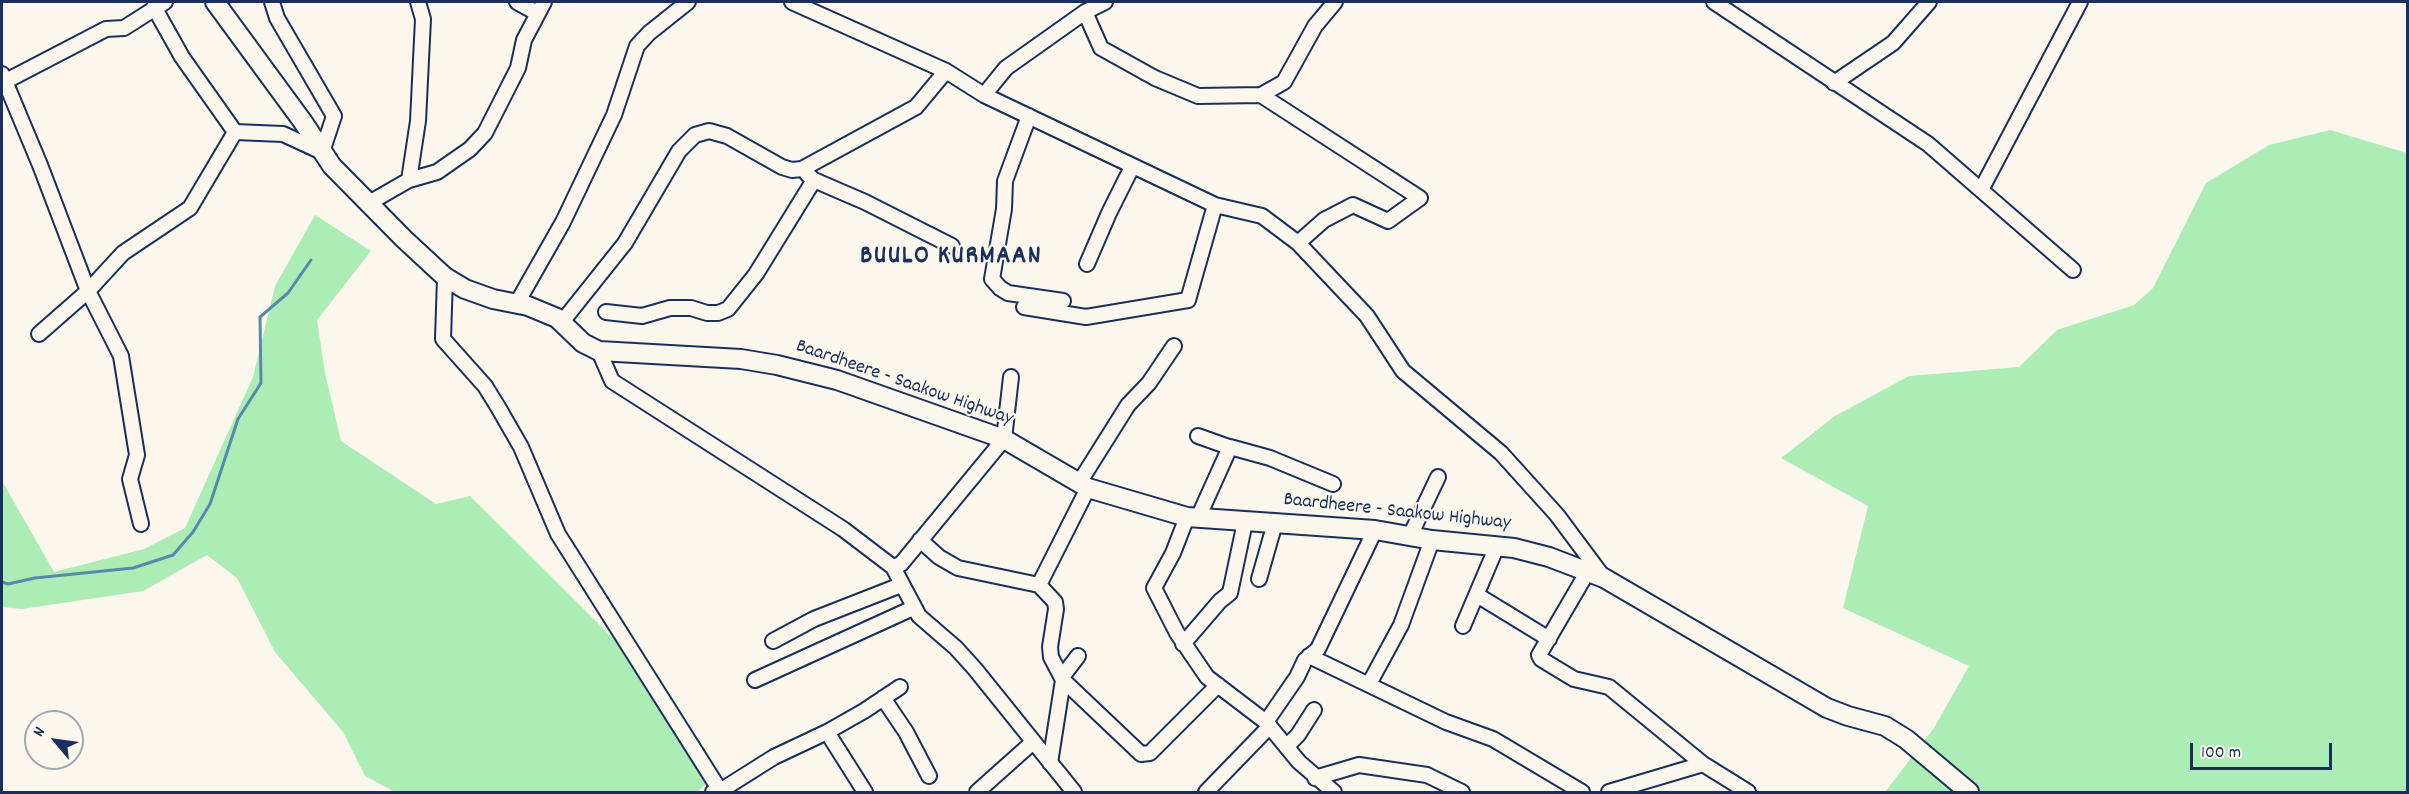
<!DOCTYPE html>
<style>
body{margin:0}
#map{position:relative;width:2409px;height:794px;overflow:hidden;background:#fbf7ec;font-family:Dekko,sans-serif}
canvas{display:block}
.frame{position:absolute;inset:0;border:3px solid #1b2f5e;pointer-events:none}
.north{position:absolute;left:24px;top:710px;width:60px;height:60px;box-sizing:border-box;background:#fbf7ec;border:2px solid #a1a7b3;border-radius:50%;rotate:299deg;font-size:16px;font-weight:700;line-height:24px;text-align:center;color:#1b2f5e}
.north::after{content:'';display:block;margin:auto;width:21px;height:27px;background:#1b2f5e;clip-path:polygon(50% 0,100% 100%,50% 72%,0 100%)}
.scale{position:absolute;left:2190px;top:743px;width:142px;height:27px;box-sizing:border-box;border:3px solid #1b2f5e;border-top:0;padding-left:8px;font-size:18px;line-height:21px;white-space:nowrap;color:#1b2f5e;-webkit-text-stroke:4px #fbf7ec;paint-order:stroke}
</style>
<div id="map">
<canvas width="2409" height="794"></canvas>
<div class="frame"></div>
<div class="north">N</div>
<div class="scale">100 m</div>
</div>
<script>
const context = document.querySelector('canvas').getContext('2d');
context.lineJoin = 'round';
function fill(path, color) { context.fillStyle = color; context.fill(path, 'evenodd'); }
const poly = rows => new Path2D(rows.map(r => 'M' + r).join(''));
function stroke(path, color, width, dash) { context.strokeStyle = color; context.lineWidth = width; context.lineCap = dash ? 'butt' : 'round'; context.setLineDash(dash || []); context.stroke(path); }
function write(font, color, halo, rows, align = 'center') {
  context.font = font + ' Dekko,sans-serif'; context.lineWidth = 4.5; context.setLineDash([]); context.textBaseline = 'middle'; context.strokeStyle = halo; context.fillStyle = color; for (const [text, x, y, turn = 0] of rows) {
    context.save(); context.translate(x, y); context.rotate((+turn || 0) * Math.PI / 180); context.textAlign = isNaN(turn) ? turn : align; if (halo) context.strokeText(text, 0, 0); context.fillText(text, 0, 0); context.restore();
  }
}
fill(poly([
 [2330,130,2407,153,2407,792,1885,792,1934,728,1969,666,1843,608,1868,506,1781,458,1835,416,1909,376,2019,367,2057,330,2134,305,2153,288,2206,183,2269,145],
 [315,215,371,251,317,320,325,373,341,441,436,504,470,496,647,672,707,783,697,792,395,792,365,776,343,732,275,652,237,578,207,555,143,591,22,609,2,607,2,481,54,572,144,549,185,528,253,377,275,286]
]), '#acedb6');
stroke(poly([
 [2,582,8,584,35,578,133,568,173,555,193,532,210,504,238,419,261,383,260,317,288,293,311,260]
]), '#568aab', 3);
const minor = poly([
 [517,2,537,13],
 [792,2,946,71,984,95,1215,205,1262,216,1298,243,1367,316,1403,371,1501,453,1557,515,1604,578],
 [1714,2,1928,144,2073,270],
 [154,7,182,57,235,132,283,134,322,152,334,116,277,18,272,2],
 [1085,12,1101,48,1155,78,1198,96,1261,95,1420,198,1388,221,1353,205,1324,220,1298,243],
 [2,74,40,165,88,291,121,356,137,455,130,479,141,524],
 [6,81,106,29,124,28,165,2],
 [1834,83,1893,43,1929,2],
 [984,95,1006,68,1085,12,1105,2],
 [1261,95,1284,82,1315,26,1335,2],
 [1029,116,1005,181,1004,209,992,279,1000,288,1008,293,1063,301],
 [807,174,814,180,865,202,952,246],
 [409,180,437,172,470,149,485,133,518,68,524,40,544,2],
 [1981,190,2080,2],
 [369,203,409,180,418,121,423,19,418,2],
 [1087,264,1109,213,1132,167],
 [445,277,443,339,485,386,498,407,521,447,558,534,721,792],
 [517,303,563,222,614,115,637,46,649,33,688,2],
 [1024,307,1086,317,1188,300,1215,205],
 [606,312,642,316,670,308,691,308,707,313,718,313,728,309,756,274,814,180],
 [562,322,625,243,679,151,695,135,709,131,727,136,782,167,792,170,802,169,916,107,946,71],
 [39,334,88,291,123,253,190,208,235,132],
 [599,351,612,381,843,529,893,567,901,564,1004,439,1011,377],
 [1198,436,1229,447],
 [1079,483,1128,405,1149,383,1174,346],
 [1187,517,1173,553,1154,588,1177,633,1207,677,1266,722,1299,762,1334,792],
 [1198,518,1230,447,1270,458,1333,484],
 [1410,536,1438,477],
 [920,540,939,557,958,568,1039,585,1055,602,1056,609,1050,647,1051,657,1063,680,1050,763],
 [893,567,919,616,956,648,975,669,1074,792],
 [1588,571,1539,655,1541,659,1574,679,1609,687,1703,764,1609,792],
 [1259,579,1275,523],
 [1039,585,1088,488],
 [1477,595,1549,639],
 [1463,626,1497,546],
 [773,641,814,619,901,585],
 [1183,644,1220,601,1230,593,1245,522],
 [1309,656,1446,722,1493,739,1582,792],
 [1062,677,1078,656],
 [755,680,913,608],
 [1063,680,1141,754,1150,753,1218,685],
 [1369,684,1401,625,1432,540],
 [883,698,906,732,929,776],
 [1266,722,1297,677,1305,660,1318,649,1375,530],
 [827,732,865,792],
 [1287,746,1298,735,1314,710],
 [1703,764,1748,792],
 [1315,778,1359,765,1427,775,1462,792],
 [713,792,720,791,774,757,827,732,864,711,900,687],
 [977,792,1033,742],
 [1206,792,1270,726]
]);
const major = poly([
 [215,2,303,122,332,166,404,239,445,277,465,289,493,299,528,306,557,318,583,343,599,351,741,359,777,365,837,380,1004,439,1088,488,1187,517,1375,530,1432,540,1514,548,1549,557,1604,578,1827,708,1848,716,1885,726,1906,739,1969,792]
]);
stroke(minor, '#1b2f5e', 18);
stroke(major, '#1b2f5e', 22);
stroke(minor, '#fbf7ec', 14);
stroke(major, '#fbf7ec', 18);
write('20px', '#1b2f5e', '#fbf7ec', [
 ["Baardheere - Saakow Highway",904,384,19],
 ["Baardheere - Saakow Highway",1397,513,6]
]);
context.letterSpacing = '1.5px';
write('bold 26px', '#1b2f5e', '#fbf7ec', [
 ["BUULO KURMAAN",951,258]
]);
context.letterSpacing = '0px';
</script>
